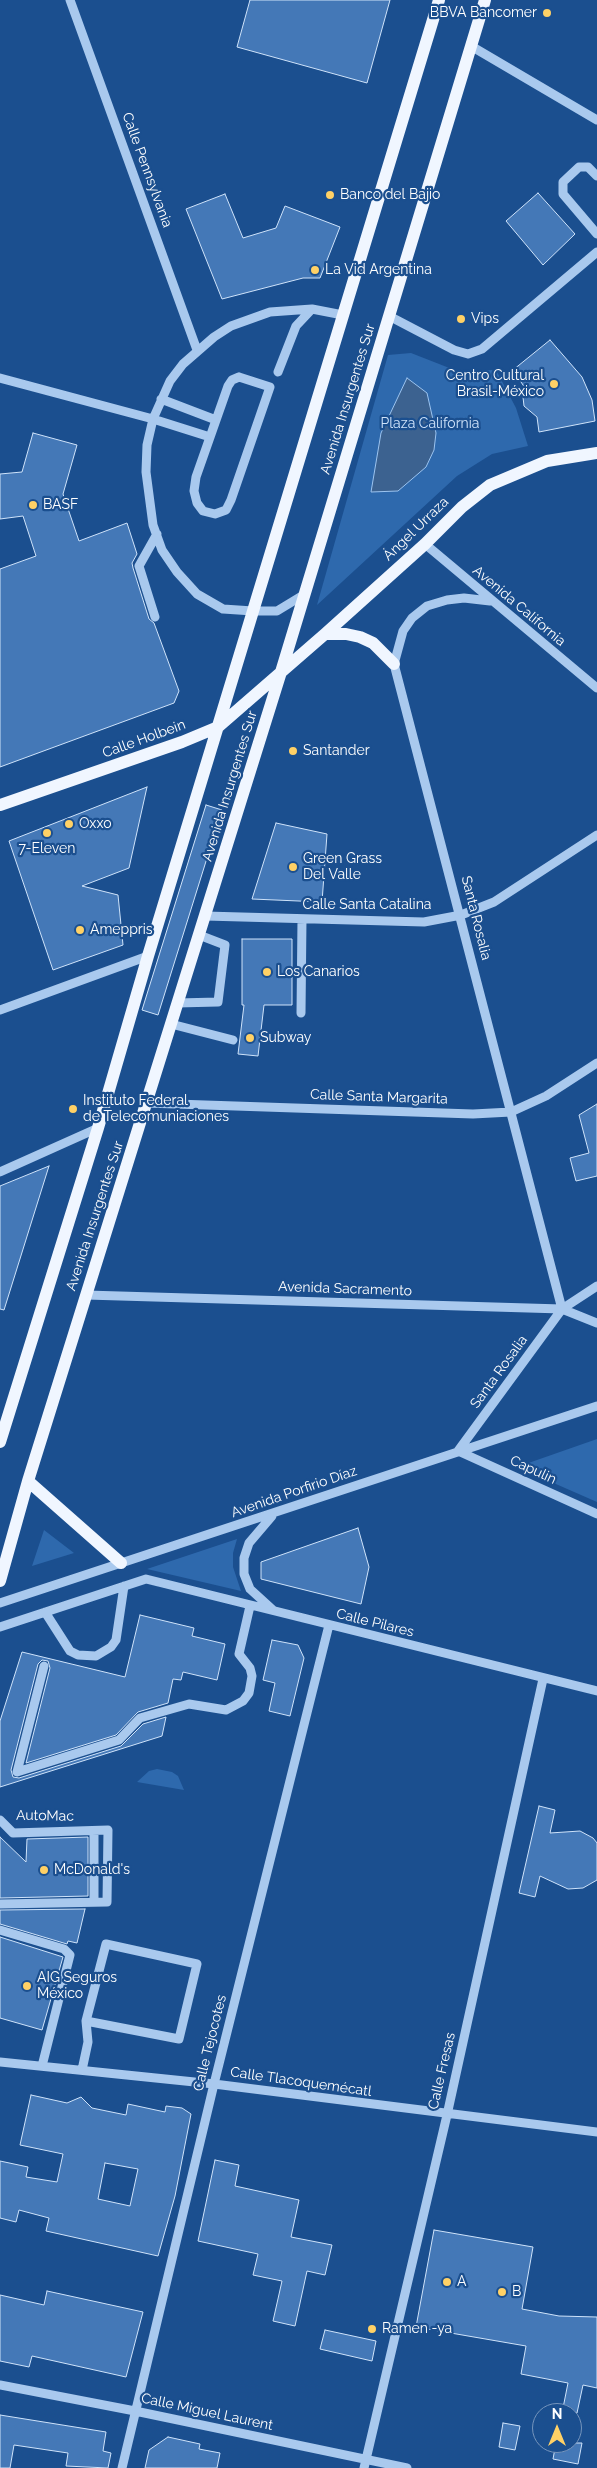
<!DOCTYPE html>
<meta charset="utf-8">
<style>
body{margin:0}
#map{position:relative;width:597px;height:2468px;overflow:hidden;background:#1b4f8f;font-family:Raleway,sans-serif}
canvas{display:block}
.north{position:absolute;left:532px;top:2403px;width:50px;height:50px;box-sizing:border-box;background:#1b4f8f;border:1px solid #7695bc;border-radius:50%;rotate:0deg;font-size:14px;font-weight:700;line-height:20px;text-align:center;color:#fff}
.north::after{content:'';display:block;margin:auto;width:18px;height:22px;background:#ffd166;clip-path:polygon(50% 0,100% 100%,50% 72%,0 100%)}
</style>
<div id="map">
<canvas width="597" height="2468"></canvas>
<div class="north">N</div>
</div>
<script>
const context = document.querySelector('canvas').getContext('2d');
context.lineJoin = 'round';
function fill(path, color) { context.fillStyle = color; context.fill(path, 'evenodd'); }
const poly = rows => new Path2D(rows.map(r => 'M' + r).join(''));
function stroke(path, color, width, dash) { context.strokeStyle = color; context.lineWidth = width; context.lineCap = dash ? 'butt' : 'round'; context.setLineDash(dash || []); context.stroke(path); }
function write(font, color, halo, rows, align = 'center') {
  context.font = font + ' Raleway,sans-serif'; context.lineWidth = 4.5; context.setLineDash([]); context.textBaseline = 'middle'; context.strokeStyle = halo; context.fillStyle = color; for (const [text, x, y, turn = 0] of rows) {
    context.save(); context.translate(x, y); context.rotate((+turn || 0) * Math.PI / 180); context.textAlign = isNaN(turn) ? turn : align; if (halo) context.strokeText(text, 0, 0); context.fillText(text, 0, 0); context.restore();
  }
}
fill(poly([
 [411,353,457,371,496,370,516,408,528,446,492,454,457,476,317,605,388,355],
 [597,1439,597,1502,517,1467],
 [44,1530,74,1553,32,1566],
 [237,1539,233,1553,233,1567,241,1591,147,1569],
 [157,1769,172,1772,178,1776,184,1790,137,1782,149,1771]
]), '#2e69ad');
const water = poly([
 [407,378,427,393,436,433,434,450,426,467,398,491,371,492,381,433,407,378]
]);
fill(water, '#3c6290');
stroke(water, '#9cc4f0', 1);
const building = poly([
 [250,0,390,0,367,83,237,47,250,0],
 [538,193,575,234,543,265,506,221,538,193],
 [225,194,243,238,276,228,285,206,340,227,320,278,303,278,222,299,186,209,225,194],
 [550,340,582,377,592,400,595,421,539,432,537,417,524,406,523,397,527,391,513,370,550,340],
 [33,433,77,445,63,494,79,541,127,523,137,554,132,563,133,568,149,619,154,623,179,691,174,703,0,767,0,569,36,556,23,516,0,519,0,474,22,472,33,433],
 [147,787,129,868,82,886,118,895,123,945,53,970,9,841,147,787],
 [206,805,222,810,158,1015,142,1010,206,805],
 [276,823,327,834,322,902,252,899,276,823],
 [242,939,292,939,292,1005,264,1005,258,1056,238,1054,244,1005,242,1005,242,939],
 [597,1104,597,1176,576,1181,570,1158,589,1153,579,1115,597,1104],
 [49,1166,4,1310,0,1309,0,1186,49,1166],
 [358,1528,369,1567,361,1604,261,1579,261,1562,358,1528],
 [140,1615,194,1628,192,1636,225,1644,217,1680,183,1672,181,1680,173,1679,168,1703,138,1712,116,1735,26,1763,50,1668,48,1661,42,1660,38,1664,11,1770,13,1777,19,1778,121,1746,143,1724,166,1717,162,1736,0,1787,0,1721,22,1652,125,1677,140,1615],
 [272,1640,298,1645,304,1658,290,1716,269,1711,275,1683,263,1680,272,1640],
 [539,1806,555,1810,550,1833,580,1831,593,1838,597,1843,597,1880,583,1888,568,1889,540,1876,535,1897,519,1893,539,1806],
 [0,1837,26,1862,27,1839,88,1837,88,1896,0,1898,0,1837],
 [85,1909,77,1943,68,1941,67,1944,0,1924,0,1910,85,1909],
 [0,1937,63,1957,42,2030,0,2018,0,1937],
 [31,2095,67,2103,81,2097,92,2108,126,2115,128,2104,165,2112,166,2106,182,2108,191,2114,175,2196,158,2256,46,2231,49,2218,19,2210,16,2222,0,2218,0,2161,28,2167,26,2177,57,2182,63,2154,20,2145,31,2095],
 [105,2163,138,2169,130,2206,98,2199,105,2163],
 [215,2160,239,2165,235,2186,299,2200,291,2237,332,2245,325,2275,307,2271,295,2326,273,2321,282,2281,253,2275,258,2254,198,2241,215,2160],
 [434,2230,533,2247,522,2309,559,2316,597,2317,597,2388,583,2385,577,2413,562,2413,568,2383,521,2374,526,2346,416,2327,434,2230],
 [47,2291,143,2312,126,2377,32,2356,29,2367,0,2361,0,2295,44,2305,47,2291],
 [325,2330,376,2341,372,2361,320,2349,325,2330],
 [0,2415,106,2432,103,2451,111,2453,108,2468,66,2466,68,2453,14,2445,10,2468,0,2468,0,2415],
 [503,2423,520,2426,515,2450,499,2447,503,2423],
 [168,2437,200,2444,199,2449,220,2453,217,2468,145,2468,149,2450,168,2437],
 [556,2443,582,2443,578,2464,553,2459,556,2443]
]);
fill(building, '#4478b7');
stroke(building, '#cfe3fa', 1);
stroke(poly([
 [70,0,197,350],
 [471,46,597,120],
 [597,176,588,167,579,167,563,182,563,194,597,234],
 [389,316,454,350,468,354,482,349,597,252],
 [278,372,296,326,312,309],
 [239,377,270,387,231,500,226,510,215,514,203,511,197,503,194,491,196,477,228,386,232,380,239,377],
 [0,378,153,419,210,437],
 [161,399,216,420],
 [425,544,597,688],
 [305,594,277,611,253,611,223,609,197,594,177,572,162,550,153,525,146,472,147,445,153,419,170,381,183,364,214,337,231,326,270,312,312,309,343,315],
 [490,601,464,598,447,600,427,606,412,618,403,631,394,664,562,1309],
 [155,617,139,566,157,534],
 [205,916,424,922,461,915,494,902,597,835],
 [177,1003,218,1002,225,945,199,935],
 [0,1010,148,956],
 [301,1013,302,919],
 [171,1024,233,1040],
 [146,1103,473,1114,511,1112,546,1096,597,1063],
 [0,1172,98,1128],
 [86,1295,562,1309,597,1286],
 [562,1309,458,1451,597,1514],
 [562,1309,597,1323],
 [272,1516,249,1543,244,1558,244,1574,250,1589,273,1610],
 [0,1603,597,1406],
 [45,1612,70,1651,78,1655,96,1656,111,1647,116,1640,124,1586],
 [0,1627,146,1579,597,1691],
 [44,1666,17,1772,119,1740,140,1718,189,1704,226,1710,243,1701,249,1693,252,1676,250,1668,239,1654,250,1606],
 [0,1820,13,1833,108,1830,107,1902,0,1904],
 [94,1831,94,1902],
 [0,1930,64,1949,70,1955,42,2066],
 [0,2062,214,2084,597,2132],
 [82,2070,88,2042,86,2021,106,1944,197,1964,179,2039,86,2021],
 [0,2385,135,2411,407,2468],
 [122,2468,214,2084,329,1625],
 [364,2468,447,2115,543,1679]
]), '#a9c9ee', 9);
stroke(poly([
 [325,634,346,634,360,637,373,643,394,664],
 [0,805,182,742,218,727,325,634,425,544,462,507,490,485,547,461,597,453],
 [0,1442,98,1128,148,956,439,0],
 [28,1481,121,1563],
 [0,1581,28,1481,281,672,485,0]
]), '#f0f6ff', 12);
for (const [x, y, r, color] of [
 [547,13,5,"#ffd166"],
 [330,195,5,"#ffd166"],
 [315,270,5,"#ffd166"],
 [461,319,5,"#ffd166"],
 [554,384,5,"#ffd166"],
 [33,505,5,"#ffd166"],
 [293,751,5,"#ffd166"],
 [69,824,5,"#ffd166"],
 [47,833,5,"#ffd166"],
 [293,867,5,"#ffd166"],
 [80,930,5,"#ffd166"],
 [267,972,5,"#ffd166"],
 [250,1038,5,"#ffd166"],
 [73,1109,5,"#ffd166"],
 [44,1870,5,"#ffd166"],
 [27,1986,5,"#ffd166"],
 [447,2282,5,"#ffd166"],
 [502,2292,5,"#ffd166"],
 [372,2329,5,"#ffd166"]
]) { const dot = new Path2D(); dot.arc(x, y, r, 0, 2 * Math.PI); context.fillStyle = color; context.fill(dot); stroke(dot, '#1b4f8f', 2); }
write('14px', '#fff', '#1b4f8f', [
 ["BBVA Bancomer",537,13,"right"],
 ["Banco del Bajio",340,195],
 ["La Vid Argentina",325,270],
 ["Vips",471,319],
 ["Centro Cultural",544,376,"right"],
 ["Brasil-México",544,392,"right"],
 ["BASF",43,505],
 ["Santander",303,751],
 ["Oxxo",79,824],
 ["7-Eleven",47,849,"center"],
 ["Green Grass",303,859],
 ["Del Valle",303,875],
 ["Ameppris",90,930],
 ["Los Canarios",277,972],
 ["Subway",260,1038],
 ["Instituto Federal",83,1101],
 ["de Telecomuniaciones",83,1117],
 ["McDonald's",54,1870],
 ["AIG Seguros",37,1978],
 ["México",37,1994],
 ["A",457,2282],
 ["B",512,2292],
 ["Ramen -ya",382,2329]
], 'left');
write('14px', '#fff', '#1b4f8f', [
 ["Calle Pennsylvania",147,170,70],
 ["Avenida Insurgentes Sur",348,399,-73],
 ["Ángel Urraza",416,529,-44],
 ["Avenida California",519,606,40],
 ["Calle Holbein",144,739,-20],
 ["Avenida Insurgentes Sur",230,786,-73],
 ["Calle Santa Catalina",367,905],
 ["Santa Rosalia",476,918,76],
 ["Calle Santa Margarita",379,1097,2],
 ["Avenida Insurgentes Sur",95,1216,-72],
 ["Avenida Sacramento",345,1289,2],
 ["Santa Rosalia",499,1372,-54],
 ["Capulin",533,1470,25],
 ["Avenida Porfirio Díaz",294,1492,-19],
 ["Calle Pilares",375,1623,14],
 ["AutoMac",45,1816,1],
 ["Calle Tejocotes",210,2043,-76],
 ["Calle Fresas",442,2071,-77],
 ["Calle Tlacoquemécatl",301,2082,8],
 ["Calle Miguel Laurent",207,2412,12]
]);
write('14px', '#cfe3fa', '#1b4f8f', [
 ["Plaza California",430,424]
]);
</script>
